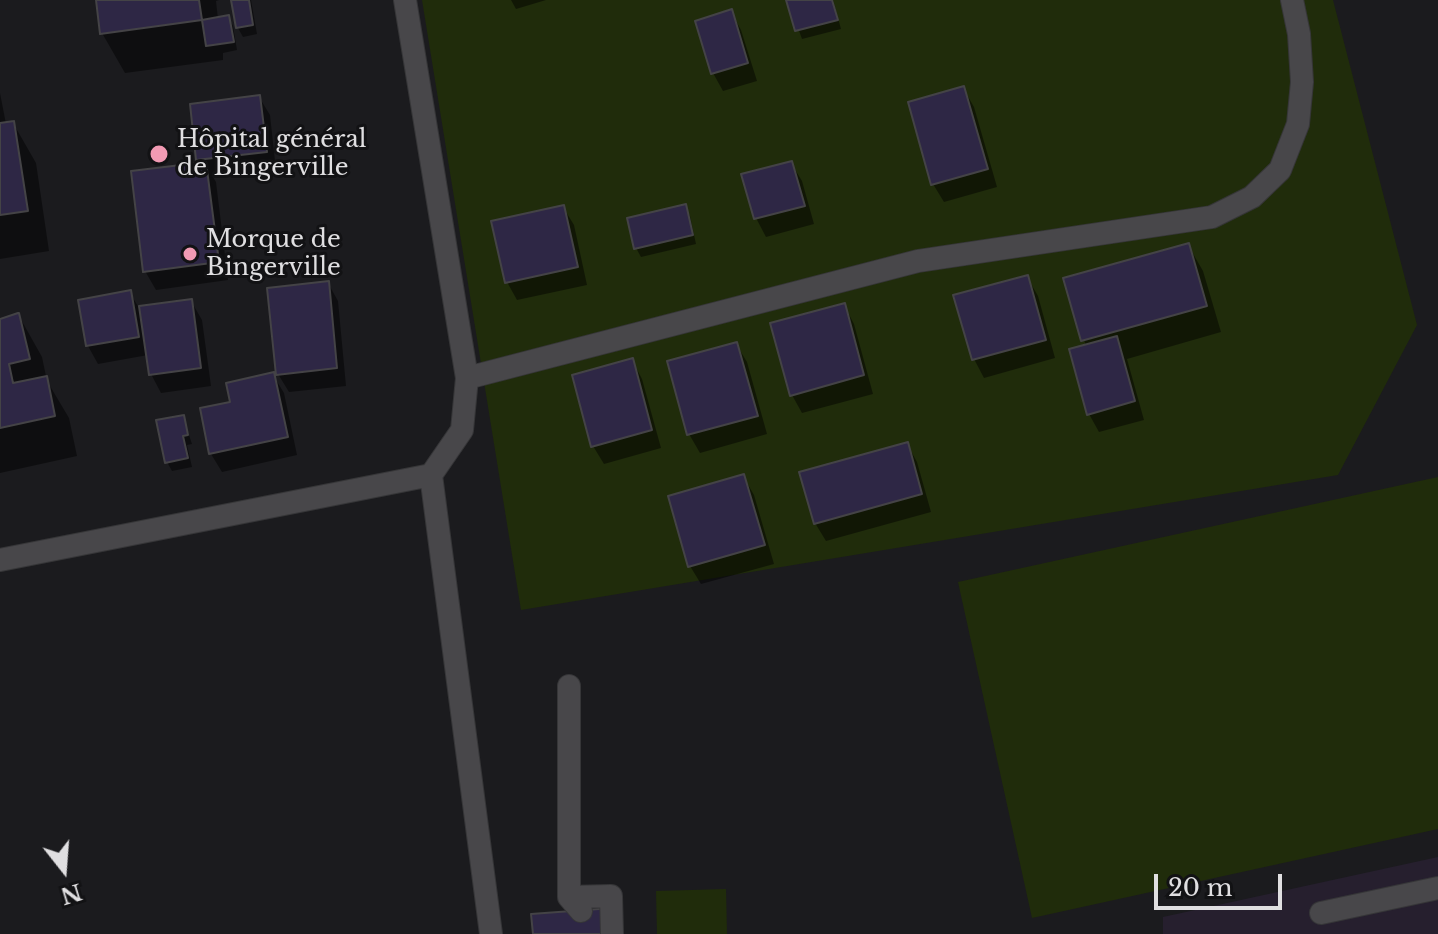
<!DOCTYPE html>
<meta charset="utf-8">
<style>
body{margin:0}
#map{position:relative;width:1438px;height:934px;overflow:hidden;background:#1b1b1e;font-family:"Libre Baskerville",serif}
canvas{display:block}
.north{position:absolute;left:24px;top:830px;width:80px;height:80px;-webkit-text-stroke:6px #121214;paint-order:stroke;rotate:163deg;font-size:22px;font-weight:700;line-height:32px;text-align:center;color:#e0dfe1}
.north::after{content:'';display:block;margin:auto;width:28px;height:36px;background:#e0dfe1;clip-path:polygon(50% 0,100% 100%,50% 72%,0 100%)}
.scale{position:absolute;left:1154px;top:874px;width:128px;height:36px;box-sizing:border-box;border:4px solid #e0dfe1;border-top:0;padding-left:10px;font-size:24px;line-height:28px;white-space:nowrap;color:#e0dfe1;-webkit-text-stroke:6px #121214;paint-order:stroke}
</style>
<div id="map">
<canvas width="1438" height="934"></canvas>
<div class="north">N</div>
<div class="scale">20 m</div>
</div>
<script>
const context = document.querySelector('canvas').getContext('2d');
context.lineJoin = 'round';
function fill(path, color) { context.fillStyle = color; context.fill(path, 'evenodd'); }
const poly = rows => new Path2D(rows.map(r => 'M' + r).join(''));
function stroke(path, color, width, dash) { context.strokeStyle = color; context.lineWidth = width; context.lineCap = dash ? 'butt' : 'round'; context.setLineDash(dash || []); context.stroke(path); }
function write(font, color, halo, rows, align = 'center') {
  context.font = font + ' "Libre Baskerville",serif'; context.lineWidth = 6; context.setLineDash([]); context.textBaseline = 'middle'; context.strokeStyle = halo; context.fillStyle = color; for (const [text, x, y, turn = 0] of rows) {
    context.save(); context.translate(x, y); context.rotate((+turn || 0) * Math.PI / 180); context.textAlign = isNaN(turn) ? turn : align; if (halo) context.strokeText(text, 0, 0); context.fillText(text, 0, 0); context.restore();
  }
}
fill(poly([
 [1438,857,1438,934,1163,934,1163,917]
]), '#261f2e');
fill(poly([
 [422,0,1333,0,1417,325,1338,475,521,610],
 [1438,477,1438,829,1032,918,958,582],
 [726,889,727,934,657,934,656,891]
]), '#202c0b');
fill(poly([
 [98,0,219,0,216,1,218,19,228,17,233,26,237,50,223,53,223,60,125,73,102,33],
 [233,0,251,0,257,34,243,37,238,28],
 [511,0,546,0,516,9],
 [788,0,833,0,841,29,802,39],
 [731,12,741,30,757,81,723,91,713,73],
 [963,88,974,107,997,187,944,202,933,184],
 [0,93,6,124,13,123,36,163,49,251,0,259],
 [259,97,270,115,276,170,213,177,216,182,228,280,156,290,145,271,201,164,198,160],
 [791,163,802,181,814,224,766,237,756,218],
 [563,207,574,225,587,285,517,300,507,282],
 [685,207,690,216,696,244,641,257,636,248],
 [1188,245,1203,271,1221,332,1127,359,1144,420,1099,432,1089,414,1086,346,1065,279],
 [1027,277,1038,296,1055,358,984,378,974,359],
 [328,283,338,301,346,386,289,392,278,374],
 [130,293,139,308,191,301,202,320,211,386,161,393,151,374,148,355,98,364,88,346],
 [844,305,854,324,873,394,802,413,792,395],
 [19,316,42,357,47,381,69,418,77,456,0,473,0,321],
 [736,344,747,362,767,434,700,453,689,434,669,362],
 [632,360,642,379,661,448,604,464,593,446],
 [273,375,284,393,297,455,222,472,211,454,233,404],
 [183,417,192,444,187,445,192,467,172,471,167,462],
 [907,444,917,462,931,512,826,541,815,523],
 [743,476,754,495,774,564,701,584,690,566]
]), '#0007');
const building = poly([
 [96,0,199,0,202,20,100,34,96,0],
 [231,0,249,0,253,25,236,28,231,0],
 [786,0,832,0,838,20,795,31,786,0],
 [732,9,748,63,711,74,695,21,732,9],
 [229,15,234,42,206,46,202,20,229,15],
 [964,86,988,169,931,185,908,102,964,86],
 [260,95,267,152,196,160,190,104,260,95],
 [14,121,28,211,0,215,0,123,14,121],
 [792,161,805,206,754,219,741,174,792,161],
 [206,162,219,262,143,272,131,171,206,162],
 [686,204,693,235,634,249,627,218,686,204],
 [564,205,578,267,505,283,491,221,564,205],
 [1189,243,1207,306,1081,341,1063,278,1189,243],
 [1028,275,1046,340,972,360,953,295,1028,275],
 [329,281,337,368,276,375,267,288,329,281],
 [131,290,139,337,86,346,78,300,131,290],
 [192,299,201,368,149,375,139,306,192,299],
 [845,303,864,375,790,396,770,323,845,303],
 [18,313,19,313,30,359,9,364,13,383,47,376,55,416,0,428,0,319,18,313],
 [1117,336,1135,401,1087,415,1069,349,1117,336],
 [737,342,758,416,687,435,667,361,737,342],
 [633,358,652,430,591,447,572,375,633,358],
 [274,372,288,437,209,454,200,408,230,402,226,383,274,372],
 [184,415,188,435,183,436,188,458,165,463,156,420,184,415],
 [908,442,922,494,814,524,799,472,908,442],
 [744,474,765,545,688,567,668,496,744,474],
 [613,908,614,934,533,934,531,914,613,908]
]);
fill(building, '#2e2745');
stroke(building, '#444346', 2);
const service = poly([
 [1321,913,1438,888]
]);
const pedestrian = poly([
 [569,686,569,897,581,911],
 [569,897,611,896,612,934]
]);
const minor = poly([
 [405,0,467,378,462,430,431,475,491,934],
 [467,378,918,261,1212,217,1252,197,1280,170,1298,124,1302,82,1299,34,1292,0],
 [0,560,431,475]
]);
stroke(service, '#363638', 24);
stroke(pedestrian, '#363638', 24);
stroke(minor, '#363638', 24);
stroke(service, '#48474a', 22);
stroke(pedestrian, '#48474a', 22);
stroke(minor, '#48474a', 22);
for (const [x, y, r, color] of [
 [159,154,10,"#f19ab3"],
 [190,254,8,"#f19ab3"]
]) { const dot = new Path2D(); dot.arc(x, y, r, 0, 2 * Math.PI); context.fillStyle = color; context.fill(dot); stroke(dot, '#121214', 3); }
write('24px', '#e0dfe1', '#121214', [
 ["Hôpital général",177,140],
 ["de Bingerville",177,168],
 ["Morque de",206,240],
 ["Bingerville",206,268]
], 'left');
</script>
